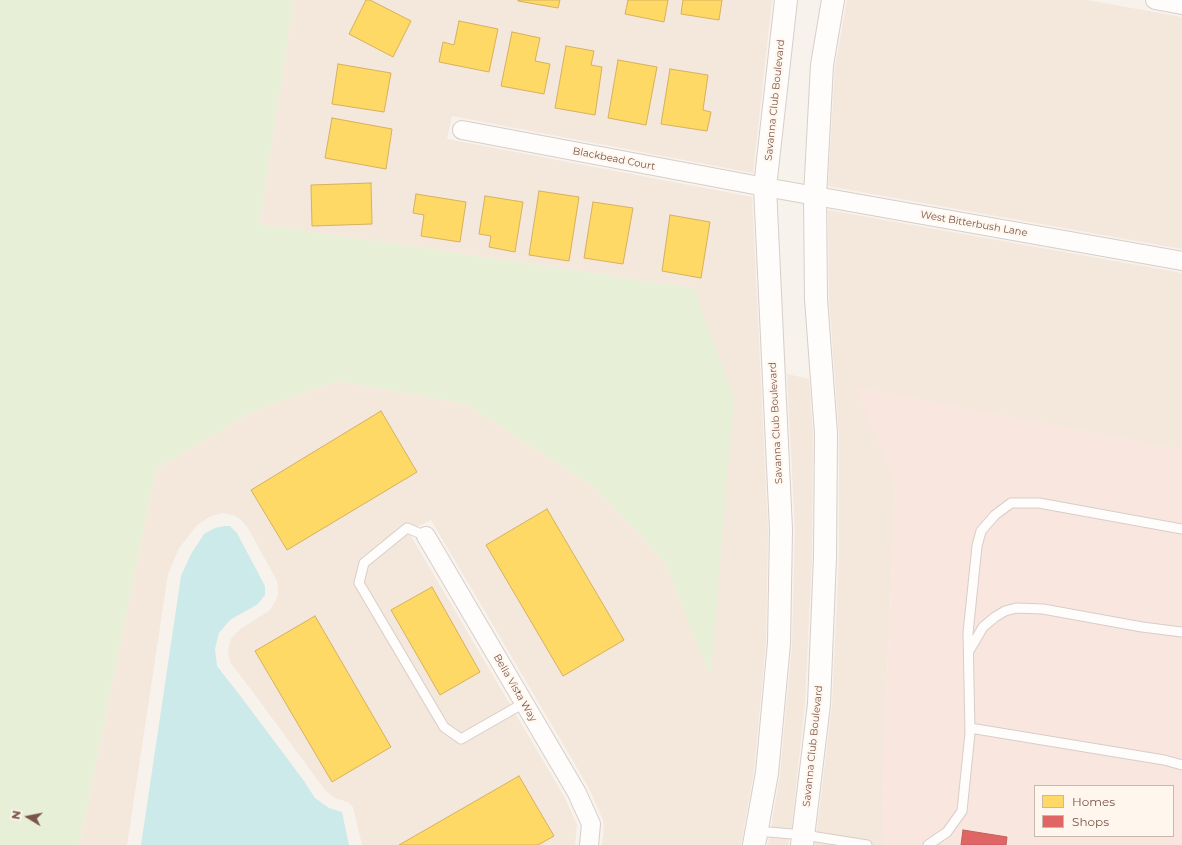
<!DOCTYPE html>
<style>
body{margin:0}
#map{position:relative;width:1182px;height:845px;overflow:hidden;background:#f8f2ec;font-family:Montserrat,sans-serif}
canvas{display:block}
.legend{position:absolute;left:1034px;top:785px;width:140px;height:52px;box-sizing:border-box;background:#fff7ee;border:1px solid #c9b6ac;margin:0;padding:5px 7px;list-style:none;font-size:12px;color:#795549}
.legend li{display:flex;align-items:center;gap:8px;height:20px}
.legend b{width:20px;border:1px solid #c9b6ac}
.north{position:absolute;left:8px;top:797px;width:40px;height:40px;-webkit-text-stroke:3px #fff7ee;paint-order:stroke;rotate:280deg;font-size:11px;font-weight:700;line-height:16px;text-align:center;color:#795549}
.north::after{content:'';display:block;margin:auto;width:14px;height:18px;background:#795549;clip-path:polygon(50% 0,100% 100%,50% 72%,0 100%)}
</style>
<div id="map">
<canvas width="1182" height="845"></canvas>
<ul class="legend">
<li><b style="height:11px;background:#ffd966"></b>Homes</li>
<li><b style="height:11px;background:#e06666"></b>Shops</li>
</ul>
<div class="north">N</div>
</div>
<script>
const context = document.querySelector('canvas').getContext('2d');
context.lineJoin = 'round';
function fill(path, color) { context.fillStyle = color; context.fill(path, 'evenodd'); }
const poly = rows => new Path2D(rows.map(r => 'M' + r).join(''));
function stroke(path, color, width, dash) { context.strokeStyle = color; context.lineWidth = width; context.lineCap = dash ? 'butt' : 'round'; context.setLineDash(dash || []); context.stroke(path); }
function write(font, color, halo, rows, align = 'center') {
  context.font = font + ' Montserrat,sans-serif'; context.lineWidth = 4; context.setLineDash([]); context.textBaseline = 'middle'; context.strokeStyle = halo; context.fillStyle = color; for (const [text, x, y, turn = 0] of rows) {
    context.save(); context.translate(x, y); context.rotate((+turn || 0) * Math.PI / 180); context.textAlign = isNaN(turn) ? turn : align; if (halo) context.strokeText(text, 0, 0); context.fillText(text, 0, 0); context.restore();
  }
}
fill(poly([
 [294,0,772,0,753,173,452,116,447,139,752,197,768,530,766,642,754,771,741,845,602,845,604,826,603,820,589,788,431,520,408,531,565,798,577,825,575,845,362,845,353,807,348,802,335,798,325,790,253,692,230,662,228,650,231,639,240,629,269,611,275,602,278,596,278,587,277,581,248,528,239,518,233,515,223,513,211,516,197,525,179,548,168,574,127,845,79,845,156,469,255,410,338,381,467,404,595,488,665,562,710,676,719,561,694,288,259,224],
 [847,0,1087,0,1182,17,1182,249,828,186,835,67],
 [828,210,1182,273,1182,450,857,388,895,483,891,588,884,745,883,845,815,845,832,705,839,558,839,434,829,298],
 [787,374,809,379,813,433,812,556,805,703,791,833,788,845,768,845,780,775,792,645,795,531]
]), '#f4e7dc');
fill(poly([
 [857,388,1182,450,1182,845,883,845,884,745,891,588,895,483],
 [1035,786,1173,786,1173,836,1035,836]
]), '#f8e6df');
fill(poly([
 [0,0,294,0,259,224,694,288,734,399,710,677,665,562,595,488,467,404,338,381,255,410,156,469,79,845,0,845]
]), '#e7efd6');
fill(poly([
 [224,526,230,526,237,533,265,586,265,595,258,604,230,620,219,633,215,649,217,666,242,698,304,781,315,798,329,808,342,812,349,845,141,845,181,576,191,554,204,534,215,528]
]), '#cdeaea');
const homes = poly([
 [366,0,370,0,411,21,393,57,349,34,366,0],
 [518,0,560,0,558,8,518,1,518,0],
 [628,0,668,0,664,22,625,14,628,0],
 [683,0,722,0,719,20,681,14,683,0],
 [459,21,498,29,489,72,439,62,443,42,454,45,459,21],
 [512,32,540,38,535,61,550,64,544,94,501,86,512,32],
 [566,46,594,51,591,65,602,67,595,115,555,108,566,46],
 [618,60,657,67,646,125,608,118,618,60],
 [338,64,391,73,384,112,332,104,338,64],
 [670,69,708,75,703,110,711,112,707,131,661,124,670,69],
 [332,118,392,129,386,169,325,158,332,118],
 [371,183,372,224,312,226,311,185,371,183],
 [539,191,579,197,569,261,529,255,539,191],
 [416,194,466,202,460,242,421,236,424,215,413,213,416,194],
 [485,196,523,202,515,252,489,247,491,236,479,234,485,196],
 [593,202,633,208,623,264,584,258,593,202],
 [670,215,710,222,701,278,662,271,670,215],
 [381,411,417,472,287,550,251,490,381,411],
 [547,509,624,640,563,676,486,545,547,509],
 [432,587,480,672,440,695,391,610,432,587],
 [315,616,391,747,332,782,255,651,315,616],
 [519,776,554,836,538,845,399,845,519,776]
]);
fill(homes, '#ffd966');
stroke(homes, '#d7b15d', 1);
const shops = poly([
 [963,830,1007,837,1006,845,961,845,963,830]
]);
fill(shops, '#e06666');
stroke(shops, '#c1615d', 1);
const service = poly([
 [426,536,407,528,364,563,359,583,444,727,461,739,524,703],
 [969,651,983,627,995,617,1005,611,1016,608,1043,609,1142,627,1182,632],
 [970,728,1164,760,1182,765],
 [757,831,804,835,867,845],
 [928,845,947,832,962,811,970,733,968,633,977,546,981,531,995,515,1011,503,1039,503,1182,529]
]);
const minor = poly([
 [1155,0,1182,5],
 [462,130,765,187,1182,261],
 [426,536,577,793,591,824,589,845]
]);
const tertiary = poly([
 [754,845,767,773,779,643,781,530,765,187,786,0],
 [802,845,819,704,825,557,826,433,816,299,815,196,822,65,833,0]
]);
stroke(service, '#d7cec8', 11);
stroke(minor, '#d7cec8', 20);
stroke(tertiary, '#d7cec8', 24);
stroke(service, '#fefdfc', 9);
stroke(minor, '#fefdfc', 18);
stroke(tertiary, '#fefdfc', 22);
write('10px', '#795549', '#fff7ee', [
 ["Savanna Club Boulevard",775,100,-84],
 ["Blackbead Court",614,159,11],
 ["West Bitterbush Lane",974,224,10],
 ["Savanna Club Boulevard",776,423,-93],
 ["Bella Vista Way",515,688,60],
 ["Savanna Club Boulevard",813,746,-84]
]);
</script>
